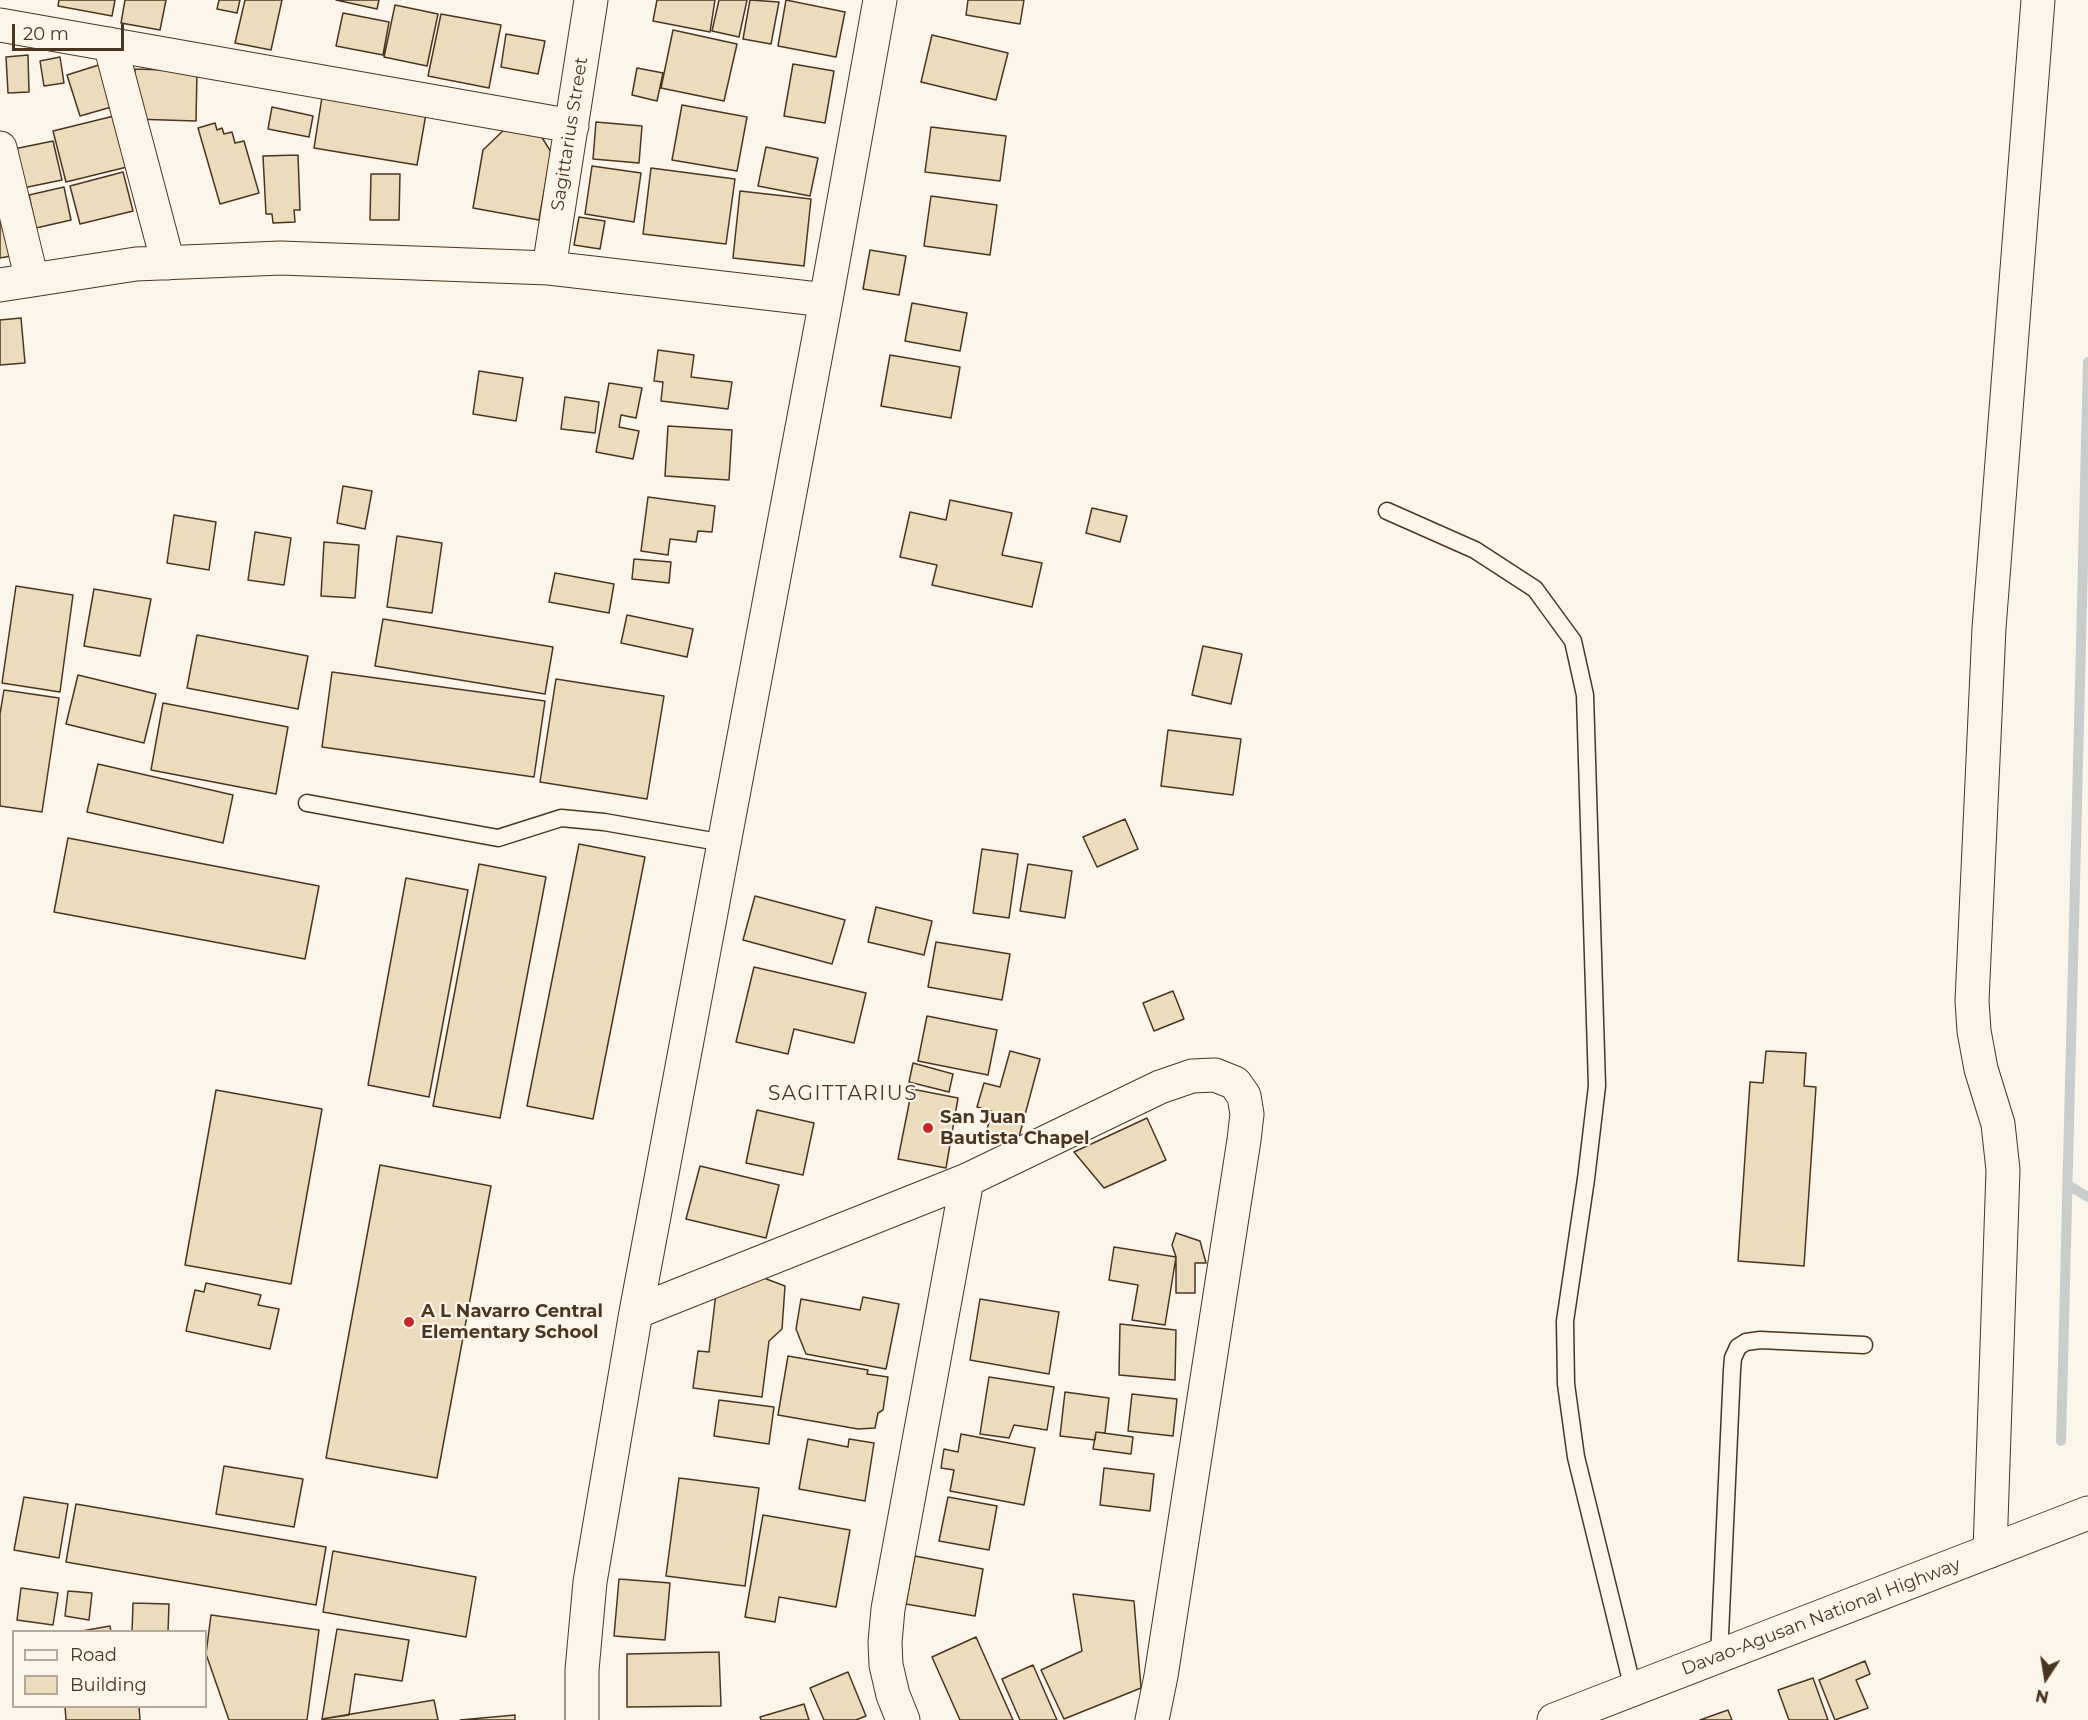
<!DOCTYPE html>
<style>
body{margin:0}
#map{position:relative;width:2088px;height:1720px;overflow:hidden;background:#fbf6e9;font-family:Montserrat,sans-serif}
canvas{display:block}
.legend{position:absolute;left:12px;top:1630px;width:195px;height:78px;box-sizing:border-box;background:#fbf6e9;border:2px solid #b4a999;margin:0;padding:8px 10px;list-style:none;font-size:18px;color:#4a3520}
.legend li{display:flex;align-items:center;gap:12px;height:30px}
.legend b{width:30px;border:2px solid #b4a999}
.north{position:absolute;left:2016px;top:1648px;width:60px;height:60px;-webkit-text-stroke:4px #fbf6e9;paint-order:stroke;rotate:192deg;font-size:16px;font-weight:700;line-height:24px;text-align:center;color:#4a3520}
.north::after{content:'';display:block;margin:auto;width:21px;height:27px;background:#4a3520;clip-path:polygon(50% 0,100% 100%,50% 72%,0 100%)}
.scale{position:absolute;left:12px;top:24px;width:112px;height:27px;box-sizing:border-box;border:3px solid #4a3520;border-top:0;padding-left:8px;font-size:18px;line-height:21px;white-space:nowrap;color:#4a3520;-webkit-text-stroke:4px #fbf6e9;paint-order:stroke}
</style>
<div id="map">
<canvas width="2088" height="1720"></canvas>
<ul class="legend">
<li><b style="height:8px;background:#fbf6e9"></b>Road</li>
<li><b style="height:16px;background:#ecdcbc"></b>Building</li>
</ul>
<div class="north">N</div>
<div class="scale">20 m</div>
</div>
<script>
const context = document.querySelector('canvas').getContext('2d');
context.lineJoin = 'round';
const poly = rows => new Path2D(rows.map(r => 'M' + r).join(''));
function stroke(path, color, width, dash) { context.strokeStyle = color; context.lineWidth = width; context.lineCap = dash ? 'butt' : 'round'; context.setLineDash(dash || []); context.stroke(path); }
function fill(path, color) { context.fillStyle = color; context.fill(path, 'evenodd'); }
function write(font, color, halo, rows, align = 'center') {
  context.font = font + ' Montserrat,sans-serif'; context.lineWidth = 4.5; context.setLineDash([]); context.textBaseline = 'middle'; context.strokeStyle = halo; context.fillStyle = color; for (const [text, x, y, turn = 0] of rows) {
    context.save(); context.translate(x, y); context.rotate((+turn || 0) * Math.PI / 180); context.textAlign = isNaN(turn) ? turn : align; if (halo) context.strokeText(text, 0, 0); context.fillText(text, 0, 0); context.restore();
  }
}
stroke(poly([
 [2068,1185,2088,1197],
 [2061,1441,2088,362]
]), '#c9cecd', 10);
const building = poly([
 [59,0,115,0,112,16,58,6,59,0],
 [125,0,166,0,160,30,121,23,125,0],
 [219,0,240,0,237,13,217,9,219,0],
 [245,0,282,0,271,50,235,43,245,0],
 [336,0,379,0,377,9,336,0],
 [657,0,715,0,710,32,653,21,657,0],
 [719,0,747,0,739,37,712,31,719,0],
 [750,0,779,2,771,44,743,39,750,0],
 [786,0,845,12,836,57,778,46,786,0],
 [968,0,1024,0,1020,24,966,15,968,0],
 [395,5,438,14,427,66,384,57,395,5],
 [343,13,389,22,383,55,336,46,343,13],
 [441,14,501,25,489,88,428,76,441,14],
 [673,30,737,44,724,101,661,88,673,30],
 [506,34,545,41,538,74,501,67,506,34],
 [932,35,1008,53,996,100,921,82,932,35],
 [28,55,29,92,8,93,6,57,28,55],
 [60,57,64,83,44,86,40,61,60,57],
 [102,64,115,106,80,116,67,75,102,64],
 [793,64,834,71,825,123,784,116,793,64],
 [637,68,663,73,657,101,632,95,637,68],
 [135,69,197,71,196,121,133,119,135,69],
 [322,97,426,114,417,165,314,148,322,97],
 [682,105,747,117,737,171,672,160,682,105],
 [272,107,313,116,309,137,268,129,272,107],
 [118,115,131,166,66,182,53,131,118,115],
 [596,122,642,126,639,163,593,159,596,122],
 [215,123,217,130,222,128,224,134,232,132,235,143,244,141,259,193,220,204,198,128,215,123],
 [509,125,536,128,551,152,539,220,473,208,483,150,509,125],
 [931,127,1006,136,1000,181,925,172,931,127],
 [53,141,62,180,23,188,14,149,53,141],
 [766,147,818,158,810,196,758,186,766,147],
 [298,155,300,210,294,210,295,222,273,223,272,214,266,214,263,156,298,155],
 [592,166,641,173,634,222,585,214,592,166],
 [651,168,735,179,726,244,643,234,651,168],
 [123,172,133,211,80,224,70,186,123,172],
 [371,174,400,174,399,220,370,220,371,174],
 [64,187,71,220,36,228,29,195,64,187],
 [740,191,811,199,804,266,733,258,740,191],
 [931,196,997,205,990,255,924,246,931,196],
 [0,214,11,256,0,258,0,214],
 [579,217,605,221,600,249,574,245,579,217],
 [870,250,906,256,899,295,863,289,870,250],
 [912,303,967,313,960,351,905,341,912,303],
 [21,318,25,363,0,365,0,320,21,318],
 [658,350,694,355,691,377,732,382,728,409,661,401,663,382,654,381,658,350],
 [890,355,960,367,951,418,881,406,890,355],
 [479,371,523,378,516,421,473,414,479,371],
 [609,383,642,388,636,418,621,415,619,427,639,431,633,459,596,452,609,383],
 [565,397,599,402,595,433,561,429,565,397],
 [668,426,732,430,729,480,665,476,668,426],
 [343,486,372,491,365,529,337,523,343,486],
 [648,497,715,506,712,532,698,531,696,542,670,539,668,555,641,551,648,497],
 [950,500,1012,513,1002,555,1042,563,1032,607,932,585,937,565,900,557,910,512,946,520,950,500],
 [1092,508,1127,516,1120,542,1086,533,1092,508],
 [174,515,216,522,209,570,167,563,174,515],
 [255,532,291,538,284,585,248,580,255,532],
 [397,536,442,543,432,613,387,607,397,536],
 [324,542,359,545,355,598,321,596,324,542],
 [634,559,671,562,669,583,632,579,634,559],
 [555,573,614,584,609,613,549,602,555,573],
 [16,586,73,595,60,692,2,683,16,586],
 [94,589,151,599,140,656,84,646,94,589],
 [627,615,693,629,687,657,621,643,627,615],
 [383,619,553,647,545,694,375,666,383,619],
 [197,635,308,656,298,709,187,688,197,635],
 [1203,646,1242,654,1231,704,1192,695,1203,646],
 [332,672,545,701,534,777,322,747,332,672],
 [78,675,156,694,144,743,66,724,78,675],
 [556,679,664,696,647,799,540,782,556,679],
 [4,690,59,698,42,812,0,806,0,714,4,690],
 [163,703,288,727,276,794,151,770,163,703],
 [1168,730,1241,739,1233,795,1161,786,1168,730],
 [98,764,233,795,223,843,87,812,98,764],
 [1125,819,1138,849,1097,867,1083,837,1125,819],
 [68,838,319,886,305,959,54,912,68,838],
 [579,844,645,857,593,1119,527,1106,579,844],
 [982,849,1018,854,1009,918,973,913,982,849],
 [479,864,546,877,500,1118,433,1106,479,864],
 [1028,864,1072,871,1065,918,1020,911,1028,864],
 [406,878,468,890,429,1097,368,1085,406,878],
 [755,896,845,920,832,964,743,940,755,896],
 [876,907,932,921,924,955,868,942,876,907],
 [936,942,1010,954,1002,1000,928,987,936,942],
 [754,967,866,993,854,1043,794,1029,788,1054,736,1042,754,967],
 [1173,991,1184,1019,1154,1031,1143,1003,1173,991],
 [927,1016,997,1030,988,1075,918,1061,927,1016],
 [1010,1051,1040,1059,1016,1148,984,1140,992,1111,977,1107,984,1083,1000,1087,1010,1051],
 [1766,1051,1806,1053,1804,1086,1816,1087,1804,1266,1738,1261,1750,1082,1763,1083,1766,1051],
 [913,1063,953,1074,949,1092,909,1082,913,1063],
 [912,1089,958,1098,946,1168,898,1159,912,1089],
 [216,1090,322,1109,291,1284,185,1265,216,1090],
 [757,1110,814,1123,803,1175,746,1163,757,1110],
 [1147,1118,1166,1160,1104,1188,1074,1152,1147,1118],
 [380,1165,491,1186,437,1478,326,1458,380,1165],
 [700,1166,779,1185,766,1238,686,1219,700,1166],
 [1176,1233,1200,1241,1206,1263,1195,1263,1195,1293,1176,1293,1176,1257,1172,1245,1176,1233],
 [1114,1247,1176,1257,1165,1325,1132,1320,1138,1285,1109,1280,1114,1247],
 [756,1275,785,1286,782,1329,769,1341,762,1397,693,1388,698,1351,709,1352,716,1293,756,1275],
 [206,1283,261,1295,258,1305,279,1309,270,1349,186,1331,195,1290,204,1292,206,1283],
 [863,1297,899,1304,886,1369,806,1354,796,1329,801,1299,860,1310,863,1297],
 [980,1299,1059,1312,1049,1374,970,1360,980,1299],
 [1120,1324,1176,1330,1175,1380,1119,1375,1120,1324],
 [788,1356,868,1370,867,1374,888,1377,883,1410,878,1413,875,1428,858,1429,778,1415,788,1356],
 [989,1377,1054,1387,1047,1430,1014,1425,1009,1438,980,1434,989,1377],
 [1065,1392,1109,1398,1105,1433,1096,1432,1095,1440,1060,1436,1065,1392],
 [1132,1394,1177,1399,1173,1436,1128,1431,1132,1394],
 [719,1400,774,1407,769,1444,714,1436,719,1400],
 [1096,1432,1133,1437,1131,1454,1093,1449,1096,1432],
 [961,1434,1035,1448,1024,1505,950,1491,954,1470,941,1468,944,1449,958,1452,961,1434],
 [808,1439,848,1447,849,1439,874,1443,865,1501,799,1489,808,1439],
 [224,1466,303,1479,294,1527,216,1514,224,1466],
 [1104,1468,1154,1474,1150,1511,1100,1505,1104,1468],
 [679,1478,759,1488,745,1586,666,1576,679,1478],
 [24,1497,68,1504,59,1558,14,1550,24,1497],
 [948,1497,997,1506,989,1550,939,1541,948,1497],
 [76,1504,326,1547,316,1605,66,1562,76,1504],
 [763,1515,850,1530,836,1607,779,1597,775,1622,745,1617,763,1515],
 [333,1551,476,1577,466,1637,323,1612,333,1551],
 [915,1556,983,1569,975,1616,906,1604,915,1556],
 [619,1579,670,1583,665,1640,614,1636,619,1579],
 [21,1588,58,1593,53,1625,17,1620,21,1588],
 [68,1591,92,1593,89,1620,65,1616,68,1591],
 [1073,1594,1134,1601,1141,1688,1064,1719,1041,1670,1082,1651,1073,1594],
 [133,1603,169,1604,168,1632,132,1632,133,1603],
 [211,1615,319,1630,307,1720,229,1720,206,1654,211,1615],
 [110,1626,111,1632,76,1632,110,1626],
 [337,1629,409,1640,402,1681,355,1674,349,1715,322,1719,337,1629],
 [976,1637,1013,1720,960,1720,932,1657,976,1637],
 [719,1652,721,1706,627,1707,627,1654,719,1652],
 [1865,1661,1870,1674,1856,1680,1868,1708,1835,1720,1819,1680,1865,1661],
 [1033,1665,1057,1720,1020,1720,1002,1679,1033,1665],
 [848,1672,866,1716,856,1720,824,1720,810,1688,848,1672],
 [1813,1678,1828,1720,1789,1720,1778,1690,1813,1678],
 [434,1700,438,1720,322,1720,322,1719,434,1700],
 [804,1704,809,1720,761,1720,760,1717,804,1704],
 [65,1706,139,1706,140,1720,66,1720,65,1706],
 [1728,1710,1732,1720,1700,1720,1728,1710],
 [515,1715,515,1720,460,1720,515,1715]
]);
fill(building, '#ecdcbc');
stroke(building, '#4a3520', 1.5);
const service = poly([
 [1387,511,1475,550,1535,589,1573,641,1585,695,1597,1086,1586,1179,1565,1321,1566,1384,1576,1457,1633,1689],
 [307,803,498,838,561,818,604,822,724,843],
 [1719,1657,1732,1370,1733,1358,1738,1347,1746,1342,1760,1340,1864,1345]
]);
const minor = poly([
 [0,25,572,126],
 [110,44,168,263],
 [0,148,32,280],
 [549,268,591,0],
 [0,285,136,264,281,258,549,268,826,300],
 [636,1312,967,1180,1160,1087,1192,1076,1215,1075,1235,1083,1244,1096,1247,1114,1244,1140,1161,1676,1152,1720],
 [1990,1551,2003,1170,1998,1124,1981,1069,1974,1031,1972,1001,1989,628,2038,0],
 [582,1720,582,1670,590,1582,636,1312,826,300,880,0],
 [903,1720,893,1695,886,1665,885,1642,888,1609,967,1180]
]);
const trunk = poly([
 [1554,1720,2088,1513]
]);
stroke(service, '#4a3520', 19);
stroke(minor, '#4a3520', 35);
stroke(trunk, '#4a3520', 35);
stroke(service, '#fbf6e9', 16);
stroke(minor, '#fbf6e9', 33);
stroke(trunk, '#fbf6e9', 33);
for (const [x, y, r, color] of [
 [928,1128,6,"#c62828"],
 [409,1322,6,"#c62828"]
]) { const dot = new Path2D(); dot.arc(x, y, r, 0, 2 * Math.PI); context.fillStyle = color; context.fill(dot); stroke(dot, '#fbf6e9', 2); }
write('18px', '#4a3520', '#fbf6e9', [
 ["Sagittarius Street",570,134,-81],
 ["Davao-Agusan National Highway",1821,1617,-21]
]);
write('bold 18px', '#4a3520', '#fbf6e9', [
 ["San Juan",940,1118],
 ["Bautista Chapel",940,1139],
 ["A L Navarro Central",421,1312],
 ["Elementary School",421,1333]
], 'left');
context.letterSpacing = '1.5px';
write('20px', '#4a3520', '#fbf6e9', [
 ["SAGITTARIUS",843,1094]
]);
context.letterSpacing = '0px';
</script>
